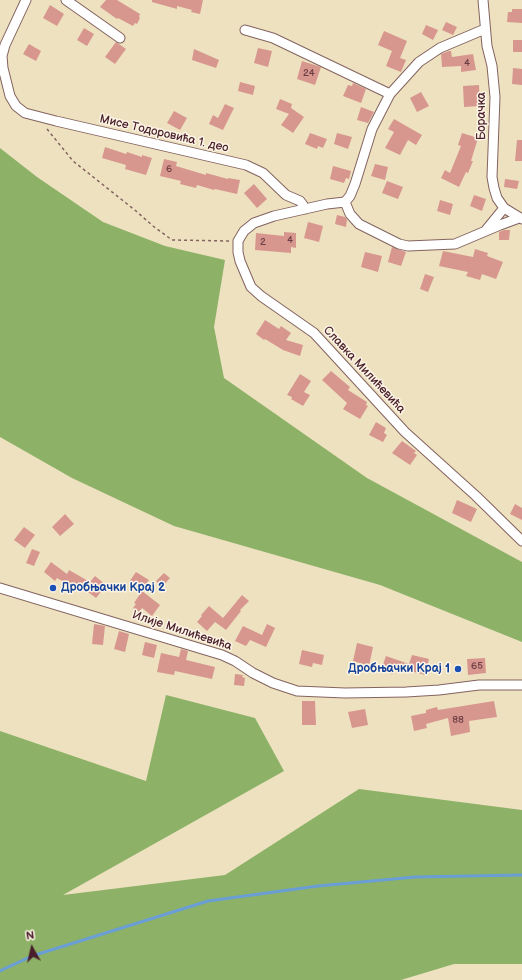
<!DOCTYPE html>
<meta charset="utf-8">
<style>
body{margin:0}
#map{position:relative;width:522px;height:980px;overflow:hidden;background:#eee1c0;font-family:"Balsamiq Sans",sans-serif}
canvas{display:block}
.north{position:absolute;left:12px;top:928px;width:40px;height:40px;-webkit-text-stroke:3px #fcf5e5;paint-order:stroke;rotate:352deg;font-size:11px;font-weight:700;line-height:16px;text-align:center;color:#4a1f2b}
.north::after{content:'';display:block;margin:auto;width:14px;height:18px;background:#4a1f2b;clip-path:polygon(50% 0,100% 100%,50% 72%,0 100%)}
</style>
<div id="map">
<canvas width="522" height="980"></canvas>
<div class="north">N</div>
</div>
<script>
const context = document.querySelector('canvas').getContext('2d');
context.lineJoin = 'round';
function fill(path, color) { context.fillStyle = color; context.fill(path, 'evenodd'); }
const poly = rows => new Path2D(rows.map(r => 'M' + r).join(''));
function stroke(path, color, width, dash) { context.strokeStyle = color; context.lineWidth = width; context.lineCap = dash ? 'butt' : 'round'; context.setLineDash(dash || []); context.stroke(path); }
function write(font, color, halo, rows, align = 'center') {
  context.font = font + ' "Balsamiq Sans",sans-serif'; context.lineWidth = 3; context.setLineDash([]); context.textBaseline = 'middle'; context.strokeStyle = halo; context.fillStyle = color; for (const [text, x, y, turn = 0] of rows) {
    context.save(); context.translate(x, y); context.rotate((+turn || 0) * Math.PI / 180); context.textAlign = isNaN(turn) ? turn : align; if (halo) context.strokeText(text, 0, 0); context.fillText(text, 0, 0); context.restore();
  }
}
fill(poly([
 [0,148,37,177,103,222,165,246,225,260,214,327,224,378,367,478,522,562,522,642,380,585,174,526,72,478,0,437],
 [166,695,255,718,284,771,63,895,225,875,359,789,522,810,522,964,454,964,401,980,0,980,0,731,146,781]
]), '#8db267');
stroke(poly([
 [0,971,32,956,208,901,318,886,415,877,522,875]
]), '#6a9ed5', 3);
fill(poly([
 [106,0,117,0,140,14,139,17,140,18,137,24,135,23,133,26,118,18,117,19,100,7],
 [152,0,203,0,200,14,191,12,192,10,177,6,177,9,152,2],
 [50,5,64,14,57,26,43,18],
 [512,9,522,9,522,23,507,22,508,12,512,12],
 [446,22,457,27,453,35,442,30],
 [426,25,438,30,433,40,422,34],
 [84,28,94,34,87,46,77,40],
 [384,31,407,41,400,58,406,60,401,72,386,66,392,51,378,45],
 [513,40,522,40,522,52,513,52],
 [116,42,126,49,115,64,105,57],
 [29,44,41,51,36,61,23,54],
 [258,48,272,51,268,67,254,63],
 [194,49,219,60,216,68,192,60],
 [449,51,451,51,452,57,473,54,476,70,461,72,461,66,442,67,441,54],
 [302,61,321,67,315,85,297,79],
 [513,68,522,69,522,85,512,84],
 [240,82,255,86,253,95,238,91],
 [353,83,366,89,361,103,343,96,348,85,352,86],
 [479,85,480,106,464,107,463,86],
 [421,92,429,106,417,112,410,98],
 [280,99,292,104,291,108,304,117,293,133,281,125,289,114,276,109],
 [225,104,234,108,223,130,209,124,213,115,218,118],
 [361,107,374,112,368,123,357,120],
 [174,111,187,118,180,130,167,123],
 [394,119,422,135,416,145,408,140,400,155,385,148,394,132,388,129],
 [310,133,327,139,323,148,318,146,317,149,305,144],
 [337,133,352,137,348,149,334,144],
 [462,133,478,138,471,161,473,161,468,173,466,172,459,187,441,178,445,170,450,173,461,146,458,145],
 [517,140,522,140,522,161,515,161],
 [105,147,126,154,127,152,142,157,142,155,152,158,146,175,125,169,126,165,102,158],
 [164,159,177,162,176,166,206,175,206,173,228,179,228,178,240,180,237,194,215,189,214,190,197,185,196,188,180,184,181,181,160,176],
 [375,164,388,167,385,180,371,176],
 [333,166,351,171,349,179,346,178,344,183,330,179],
 [505,179,519,181,517,189,504,187],
 [387,181,403,187,398,199,382,193],
 [254,184,267,199,257,208,244,193],
 [474,195,486,199,482,211,470,206],
 [440,200,453,204,450,215,437,211],
 [337,215,345,217,347,220,346,227,335,224],
 [308,222,323,226,319,242,304,238],
 [504,230,510,230,509,240,499,240,499,232],
 [284,232,296,233,296,248,291,247,291,253,255,250,256,233,284,236],
 [392,247,406,252,401,266,388,262],
 [475,249,488,253,487,256,503,262,496,279,482,274,480,280,466,276,468,272,439,266,443,251,473,257],
 [365,252,382,256,378,272,361,267],
 [425,274,434,277,428,292,420,289],
 [265,320,279,329,281,326,291,333,286,340,303,345,300,356,283,350,265,339,264,340,256,334],
 [331,371,350,387,348,390,367,402,366,405,368,406,360,419,343,409,347,403,322,380],
 [300,374,311,381,304,392,310,395,303,406,291,399,292,397,287,395],
 [376,422,386,428,384,433,387,435,383,442,369,435],
 [402,441,416,451,414,453,417,455,410,465,392,453],
 [457,500,477,509,471,522,452,513],
 [515,504,522,508,522,520,510,514],
 [65,514,74,524,60,536,52,527],
 [24,527,35,535,25,548,14,540],
 [32,549,40,552,34,566,26,563],
 [51,562,67,574,69,570,90,582,95,576,106,585,96,598,77,584,75,588,57,578,55,581,44,572],
 [136,572,149,580,142,590,129,582],
 [164,573,170,578,162,587,156,581],
 [142,591,160,605,152,616,142,608,139,612,133,608,136,604,134,603],
 [242,595,249,601,240,610,241,611,226,630,215,622,207,631,197,622,202,616,201,615,209,606,223,618],
 [94,624,105,626,103,645,92,644],
 [267,624,275,628,266,647,250,640,246,646,235,641,243,626,262,635],
 [119,631,129,634,125,652,114,649],
 [145,642,157,645,154,658,142,655],
 [357,643,373,647,369,666,353,661],
 [181,649,188,651,186,660,215,667,212,679,175,671,174,675,157,672,161,653,179,657],
 [302,650,324,655,322,665,313,663,312,667,299,664],
 [412,655,429,659,425,675,396,667,393,674,381,670,386,656,409,664],
 [485,658,486,673,468,675,467,659],
 [235,674,243,675,242,677,245,678,244,686,234,685],
 [302,701,315,701,316,725,302,725],
 [494,701,497,717,469,721,470,732,451,736,448,718,426,724,427,728,414,731,411,716,426,713,426,710,437,707,438,710],
 [365,709,368,725,352,728,348,712]
]), '#d7978e');
const minor = poly([
 [26,0,5,45,2,56,3,68,10,96,16,106,25,113,56,121,246,165,263,173,286,195,300,201,303,205,305,209],
 [66,0,120,38],
 [483,0,487,46,492,66,495,97,492,177,494,188,497,198,504,208,522,219],
 [245,30,273,38,390,94],
 [345,202,327,204,274,216,254,223,244,231,238,241,238,252,240,261,251,287,261,296,314,333,405,432,476,496,522,541],
 [345,202,350,196,355,184,372,129,390,94,419,62,440,48,485,29],
 [345,202,350,214,359,224,399,244,408,246,455,244,500,225,519,218],
 [486,230,504,208],
 [0,588,222,655,235,661,253,673,273,683,297,691,345,693,406,692,439,690,479,685,522,685]
]);
stroke(minor, '#83635f', 11);
stroke(poly([
 [47,129,73,161,136,211,153,226,172,240,230,241]
]), '#83635f', 1.5, [3, 3]);
stroke(minor, '#fff', 9);
for (const [x, y, r, color] of [
 [53,588,4,"#1a4fb4"],
 [458,669,4,"#1a4fb4"]
]) { const dot = new Path2D(); dot.arc(x, y, r, 0, 2 * Math.PI); context.fillStyle = color; context.fill(dot); stroke(dot, '#fcf5e5', 1.5); }
write('10px', '#6d3d44', null, [
 ["4",467,63],
 ["24",309,73],
 ["6",169,169],
 ["4",290,240],
 ["2",263,242],
 ["65",477,666],
 ["88",458,720]
]);
write('12px', '#4a1f2b', '#fcf5e5', [
 ["Борачка",482,116,-90],
 ["Мисе Тодоровића 1. део",164,134,13],
 ["Славка Милићевића",364,370,47],
 ["Илије Милићевића",182,631,18]
]);
write('bold 12px', '#164399', '#fcf5e5', [
 ["Дробњачки Крај 2",61,588],
 ["Дробњачки Крај 1",450,669,"right"]
], 'left');
</script>
